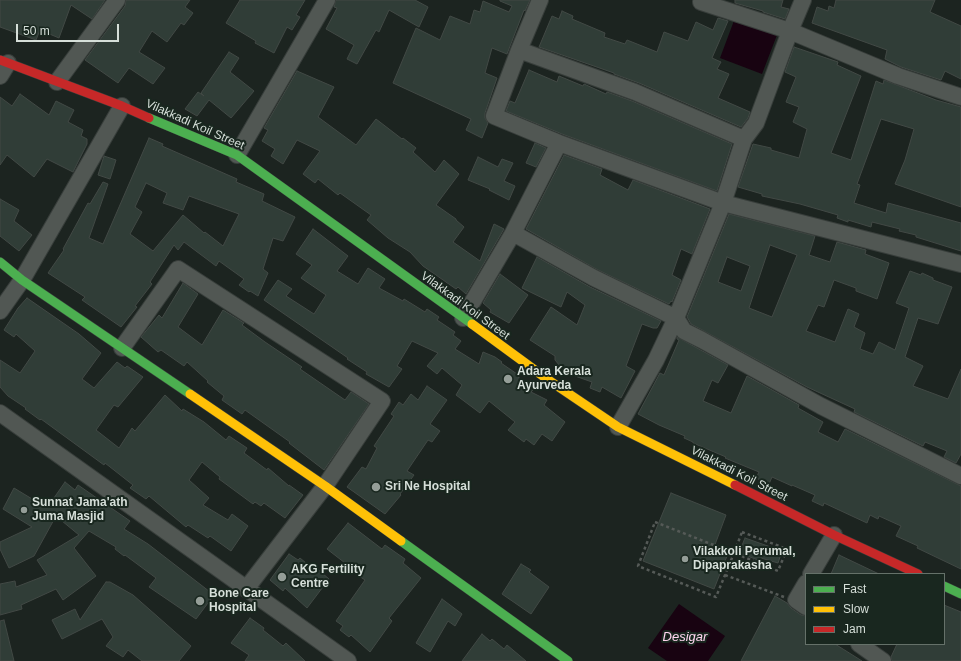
<!DOCTYPE html>
<style>
body{margin:0}
#map{position:relative;width:961px;height:661px;overflow:hidden;background:#1c2420;font-family:Arial,sans-serif}
canvas{display:block}
.legend{position:absolute;left:805px;top:573px;width:140px;height:72px;box-sizing:border-box;background:#19271f;border:1px solid #657169;margin:0;padding:5px 7px;list-style:none;font-size:12px;color:#d6dfd9}
.legend li{display:flex;align-items:center;gap:8px;height:20px}
.legend b{width:20px;border:1px solid #657169}
.scale{position:absolute;left:16px;top:24px;width:103px;height:18px;box-sizing:border-box;border:2px solid #d6dfd9;border-top:0;padding-left:5px;font-size:12px;line-height:14px;white-space:nowrap;color:#d6dfd9;-webkit-text-stroke:3px #19271f;paint-order:stroke}
</style>
<div id="map">
<canvas width="961" height="661"></canvas>
<ul class="legend">
<li><b style="height:5px;background:#4caf50"></b>Fast</li>
<li><b style="height:5px;background:#ffc107"></b>Slow</li>
<li><b style="height:5px;background:#c62828"></b>Jam</li>
</ul>
<div class="scale">50 m</div>
</div>
<script>
const context = document.querySelector('canvas').getContext('2d');
context.lineJoin = 'round';
function fill(path, color) { context.fillStyle = color; context.fill(path, 'evenodd'); }
const poly = rows => new Path2D(rows.map(r => 'M' + r).join(''));
function stroke(path, color, width, dash) { context.strokeStyle = color; context.lineWidth = width; context.lineCap = dash ? 'butt' : 'round'; context.setLineDash(dash || []); context.stroke(path); }
function write(font, color, halo, rows, align = 'center') {
  context.font = font + ' Arial,sans-serif'; context.lineWidth = 4; context.setLineDash([]); context.textBaseline = 'middle'; context.strokeStyle = halo; context.fillStyle = color; for (const [text, x, y, turn = 0] of rows) {
    context.save(); context.translate(x, y); context.rotate((+turn || 0) * Math.PI / 180); context.textAlign = isNaN(turn) ? turn : align; if (halo) context.strokeText(text, 0, 0); context.fillText(text, 0, 0); context.restore();
  }
}
fill(poly([
 [735,18,777,35,762,74,720,58],
 [679,604,725,636,708,661,667,661,648,648]
]), '#180311');
const building = poly([
 [0,0,105,0,92,19,71,5,59,38,40,30,36,40,0,27,0,0],
 [126,0,190,0,185,7,193,13,184,25,181,23,167,42,152,31,139,52,165,68,153,84,129,68,118,83,85,60,125,6,126,0],
 [240,0,305,0,296,15,300,17,292,30,287,27,274,53,255,43,256,41,226,23,240,0],
 [336,0,415,0,428,7,419,27,389,10,379,32,376,30,357,64,347,59,354,45,326,29,337,8,334,7,336,0],
 [500,0,530,0,525,11,524,10,507,54,492,48,485,73,497,78,485,113,485,118,488,123,482,138,466,130,471,119,393,83,416,28,440,40,450,16,470,24,474,10,480,12,483,1,509,12,512,6,500,1,500,0],
 [735,0,783,0,781,7,789,9,785,19,763,12,763,11,735,3,735,0],
 [836,0,935,0,930,12,961,26,961,79,945,71,941,80,901,67,885,59,887,50,812,23,817,7,828,11,829,6,834,8,836,0],
 [562,11,573,16,572,19,605,33,604,37,625,44,627,40,657,52,664,32,688,41,696,22,713,30,718,18,728,21,712,58,721,62,717,69,729,74,718,98,750,112,748,118,741,127,639,83,614,74,614,73,539,47,552,16,559,19,562,11],
 [794,47,838,62,837,65,861,76,831,153,851,160,876,81,883,84,884,80,936,100,961,107,961,207,895,184,905,160,914,129,881,119,857,184,860,185,854,203,886,213,888,203,961,223,961,251,916,237,916,235,899,231,900,229,872,222,871,227,848,220,848,222,837,218,838,215,800,204,762,196,762,194,738,187,753,144,771,148,771,150,799,158,807,129,793,122,799,107,786,102,796,77,785,72,794,47],
 [229,52,239,58,230,72,254,91,231,118,209,100,197,116,185,109,198,92,204,96,201,93,229,52],
 [529,70,557,82,559,76,583,86,584,84,606,94,607,92,632,101,732,144,717,191,562,134,506,111,510,101,515,103,529,70],
 [297,71,334,87,318,117,356,145,376,119,402,139,403,138,416,148,413,152,435,172,444,160,459,174,436,205,456,219,456,220,464,227,453,242,480,261,494,224,504,229,466,294,458,287,456,289,423,266,410,252,388,238,367,220,371,215,340,193,338,195,318,179,315,183,303,174,320,151,297,140,283,164,271,156,275,149,262,141,268,130,264,128,297,71],
 [20,94,49,115,56,101,74,110,68,122,83,130,81,136,87,139,87,144,73,172,47,159,34,177,7,155,0,165,0,97,12,106,20,94],
 [149,138,163,144,162,146,237,179,236,182,264,194,262,201,295,217,283,241,273,238,263,269,268,273,258,296,250,291,249,292,239,285,244,279,219,261,216,266,184,242,178,250,174,245,150,282,152,284,135,306,137,307,121,327,82,300,85,297,48,273,64,250,63,249,88,203,90,204,103,182,108,184,89,238,103,244,149,138],
 [146,183,167,193,163,203,183,210,189,196,239,214,223,246,205,232,204,233,183,215,153,251,130,234,142,212,135,207,146,183],
 [535,143,546,148,536,167,526,163,535,143],
 [564,155,602,169,600,175,628,190,633,180,710,209,692,254,681,249,672,275,681,280,672,302,671,301,669,304,598,270,526,229,564,155],
 [104,156,116,160,110,179,98,175,104,156],
 [478,157,498,167,502,159,513,163,504,181,515,186,509,200,489,190,490,189,468,180,478,157],
 [0,199,19,210,14,221,32,235,19,251,0,236,0,199],
 [729,214,815,236,809,255,830,262,837,242,866,250,865,254,889,263,877,299,856,291,856,288,834,280,824,307,818,305,806,331,835,342,848,309,859,314,854,327,865,333,860,349,873,354,879,342,895,350,909,308,896,303,910,271,921,275,922,273,933,278,933,280,952,287,938,324,918,318,905,357,923,366,913,386,948,399,961,369,961,454,956,463,944,457,947,451,925,442,923,446,854,412,855,409,807,387,691,324,687,317,729,214],
 [770,245,797,255,772,317,749,308,770,245],
 [727,257,750,266,741,291,718,282,727,257],
 [313,229,348,256,337,271,358,284,368,268,385,279,379,288,403,301,404,299,425,312,427,309,439,317,437,320,455,332,453,335,461,341,455,349,479,364,483,352,495,357,502,362,501,363,517,374,516,375,533,390,531,392,547,400,544,405,565,422,552,441,542,434,534,445,526,439,524,442,508,430,515,422,489,401,480,413,456,395,462,385,442,368,437,374,427,366,438,353,412,341,397,366,402,369,389,387,366,374,367,372,347,359,348,358,264,300,278,280,292,289,286,296,314,314,326,295,301,278,312,265,296,254,313,229],
 [537,257,590,287,661,321,657,328,653,328,642,324,626,366,635,371,621,398,602,387,600,392,590,388,592,382,575,376,576,374,560,366,555,360,555,356,530,340,551,307,577,325,585,305,567,292,561,307,522,288,537,257],
 [500,274,528,295,509,323,490,312,491,310,483,303,500,274],
 [183,283,198,294,178,327,202,345,223,310,244,323,242,325,265,342,302,367,300,369,345,400,351,392,369,404,324,470,289,443,290,442,245,410,242,414,222,400,224,396,207,382,208,381,187,362,184,366,161,350,158,352,141,337,159,315,162,318,183,283],
 [27,298,79,334,101,353,82,379,94,388,117,362,125,368,127,366,143,377,118,407,114,405,96,430,119,448,132,428,135,431,165,395,182,411,183,409,204,422,226,440,229,436,247,448,244,453,267,470,268,468,289,486,289,485,303,495,285,518,264,503,261,506,255,502,253,504,219,479,220,477,202,462,189,480,209,498,203,505,228,520,232,514,248,526,231,551,210,536,208,538,188,525,186,527,149,496,146,499,130,488,133,485,105,463,104,465,41,419,40,420,25,409,26,408,8,396,0,387,0,360,20,373,35,351,16,334,14,337,4,330,18,308,27,298],
 [677,337,728,365,718,383,712,380,703,401,731,413,747,376,799,405,798,408,823,422,818,432,838,442,845,429,961,486,961,569,917,548,918,546,896,536,901,526,879,516,878,519,870,515,867,523,824,503,823,506,812,501,815,495,792,485,792,486,772,477,769,484,756,478,759,472,725,458,726,457,693,443,693,442,684,438,685,436,659,425,638,414,660,373,664,375,679,340,677,339,677,337],
 [427,386,447,400,430,424,440,431,432,442,428,440,407,471,414,475,400,494,401,495,385,514,347,487,362,467,366,469,377,448,374,446,394,416,391,414,399,402,403,405,411,394,418,400,427,386],
 [65,482,75,490,78,485,130,521,124,529,148,544,214,595,196,619,149,587,156,578,125,555,124,556,115,549,116,547,89,531,74,548,96,576,63,600,56,589,21,605,22,609,0,615,0,584,15,581,16,587,47,575,37,560,79,535,56,516,34,556,9,568,0,549,0,542,32,527,3,509,14,488,47,508,65,482],
 [671,493,726,515,713,550,727,556,714,589,643,561,671,493],
 [348,523,382,549,385,545,405,559,403,563,421,578,389,618,392,621,370,652,351,635,349,637,340,630,343,626,336,621,365,580,344,566,345,563,327,549,348,523],
 [745,538,782,551,778,563,761,558,761,561,739,553,745,538],
 [289,554,298,560,300,558,312,568,314,566,329,579,307,608,285,588,283,591,270,580,289,554],
 [839,555,879,574,831,574,839,555],
 [521,564,531,570,529,572,549,587,531,614,502,594,521,564],
 [106,582,110,582,133,595,191,646,179,661,142,661,128,650,123,657,106,646,113,637,102,619,62,639,52,620,75,609,80,620,106,582],
 [775,596,787,603,791,608,801,615,806,616,806,644,835,644,862,661,741,661,775,596],
 [442,599,462,614,455,626,448,621,430,652,416,643,442,599],
 [944,605,961,612,961,661,892,661,891,657,897,644,944,644,944,605],
 [250,618,264,628,263,630,283,646,286,643,305,661,245,661,249,655,231,643,250,618],
 [4,620,14,661,0,661,0,621,4,620],
 [482,634,490,641,492,639,504,649,507,645,526,661,462,661,482,634]
]);
fill(building, '#303d37');
stroke(building, '#424945', 1);
const street = poly([
 [540,0,519,50,494,116,559,143,723,203,676,318,656,360,618,427],
 [803,0,790,31,756,123,744,139,723,203,961,264],
 [701,2,790,31,898,76,961,97],
 [519,50,635,92,744,139],
 [0,76,8,63],
 [57,82,117,0],
 [237,155,327,0],
 [513,233,594,278,676,318,684,331,702,340,821,406,961,476],
 [0,311,22,280,122,106],
 [463,318,513,233,559,143],
 [122,348,178,269,382,401,325,486,246,589],
 [0,413,348,661],
 [811,574,834,535],
 [806,583,796,600,806,607],
 [859,644,883,661]
]);
const fast = poly([
 [149,118,237,155,472,324],
 [0,262,22,280,190,394],
 [401,541,568,661],
 [944,586,961,594]
]);
const slow = poly([
 [472,324,547,379,618,427,735,485],
 [190,394,325,486,401,541]
]);
const jam = poly([
 [0,60,122,106,149,118],
 [735,485,834,535,918,574]
]);
stroke(street, '#383e3b', 18);
stroke(fast, '#383e3b', 10);
stroke(slow, '#383e3b', 10);
stroke(jam, '#383e3b', 10);
stroke(poly([
 [655,522,734,553,716,597,638,566,655,522],
 [742,532,787,549,778,571,734,553,742,532],
 [725,575,784,597]
]), '#555a57', 2.5, [3, 3]);
stroke(street, '#515753', 16);
stroke(fast, '#4caf50', 9);
stroke(slow, '#ffc107', 9);
stroke(jam, '#c62828', 9);
for (const [x, y, r, color] of [
 [508,379,5,"#959e98"],
 [376,487,5,"#959e98"],
 [24,510,4,"#959e98"],
 [685,559,4,"#959e98"],
 [282,577,5,"#959e98"],
 [200,601,5,"#959e98"]
]) { const dot = new Path2D(); dot.arc(x, y, r, 0, 2 * Math.PI); context.fillStyle = color; context.fill(dot); stroke(dot, '#19271f', 1.5); }
write('12px', '#d6dfd9', '#19271f', [
 ["Vilakkadi Koil Street",195,125,24],
 ["Vilakkadi Koil Street",465,306,36],
 ["Vilakkadi Koil Street",739,474,27]
]);
write('bold 12px', '#d6dfd9', '#19271f', [
 ["Adara Kerala",517,372],
 ["Ayurveda",517,386],
 ["Sri Ne Hospital",385,487],
 ["Sunnat Jama'ath",32,503],
 ["Juma Masjid",32,517],
 ["Vilakkoli Perumal,",693,552],
 ["Dipaprakasha",693,566],
 ["AKG Fertility",291,570],
 ["Centre",291,584],
 ["Bone Care",209,594],
 ["Hospital",209,608]
], 'left');
write('italic 13px', '#ffd5ef', '#19271f', [
 ["Desigar",685,637]
]);
</script>
